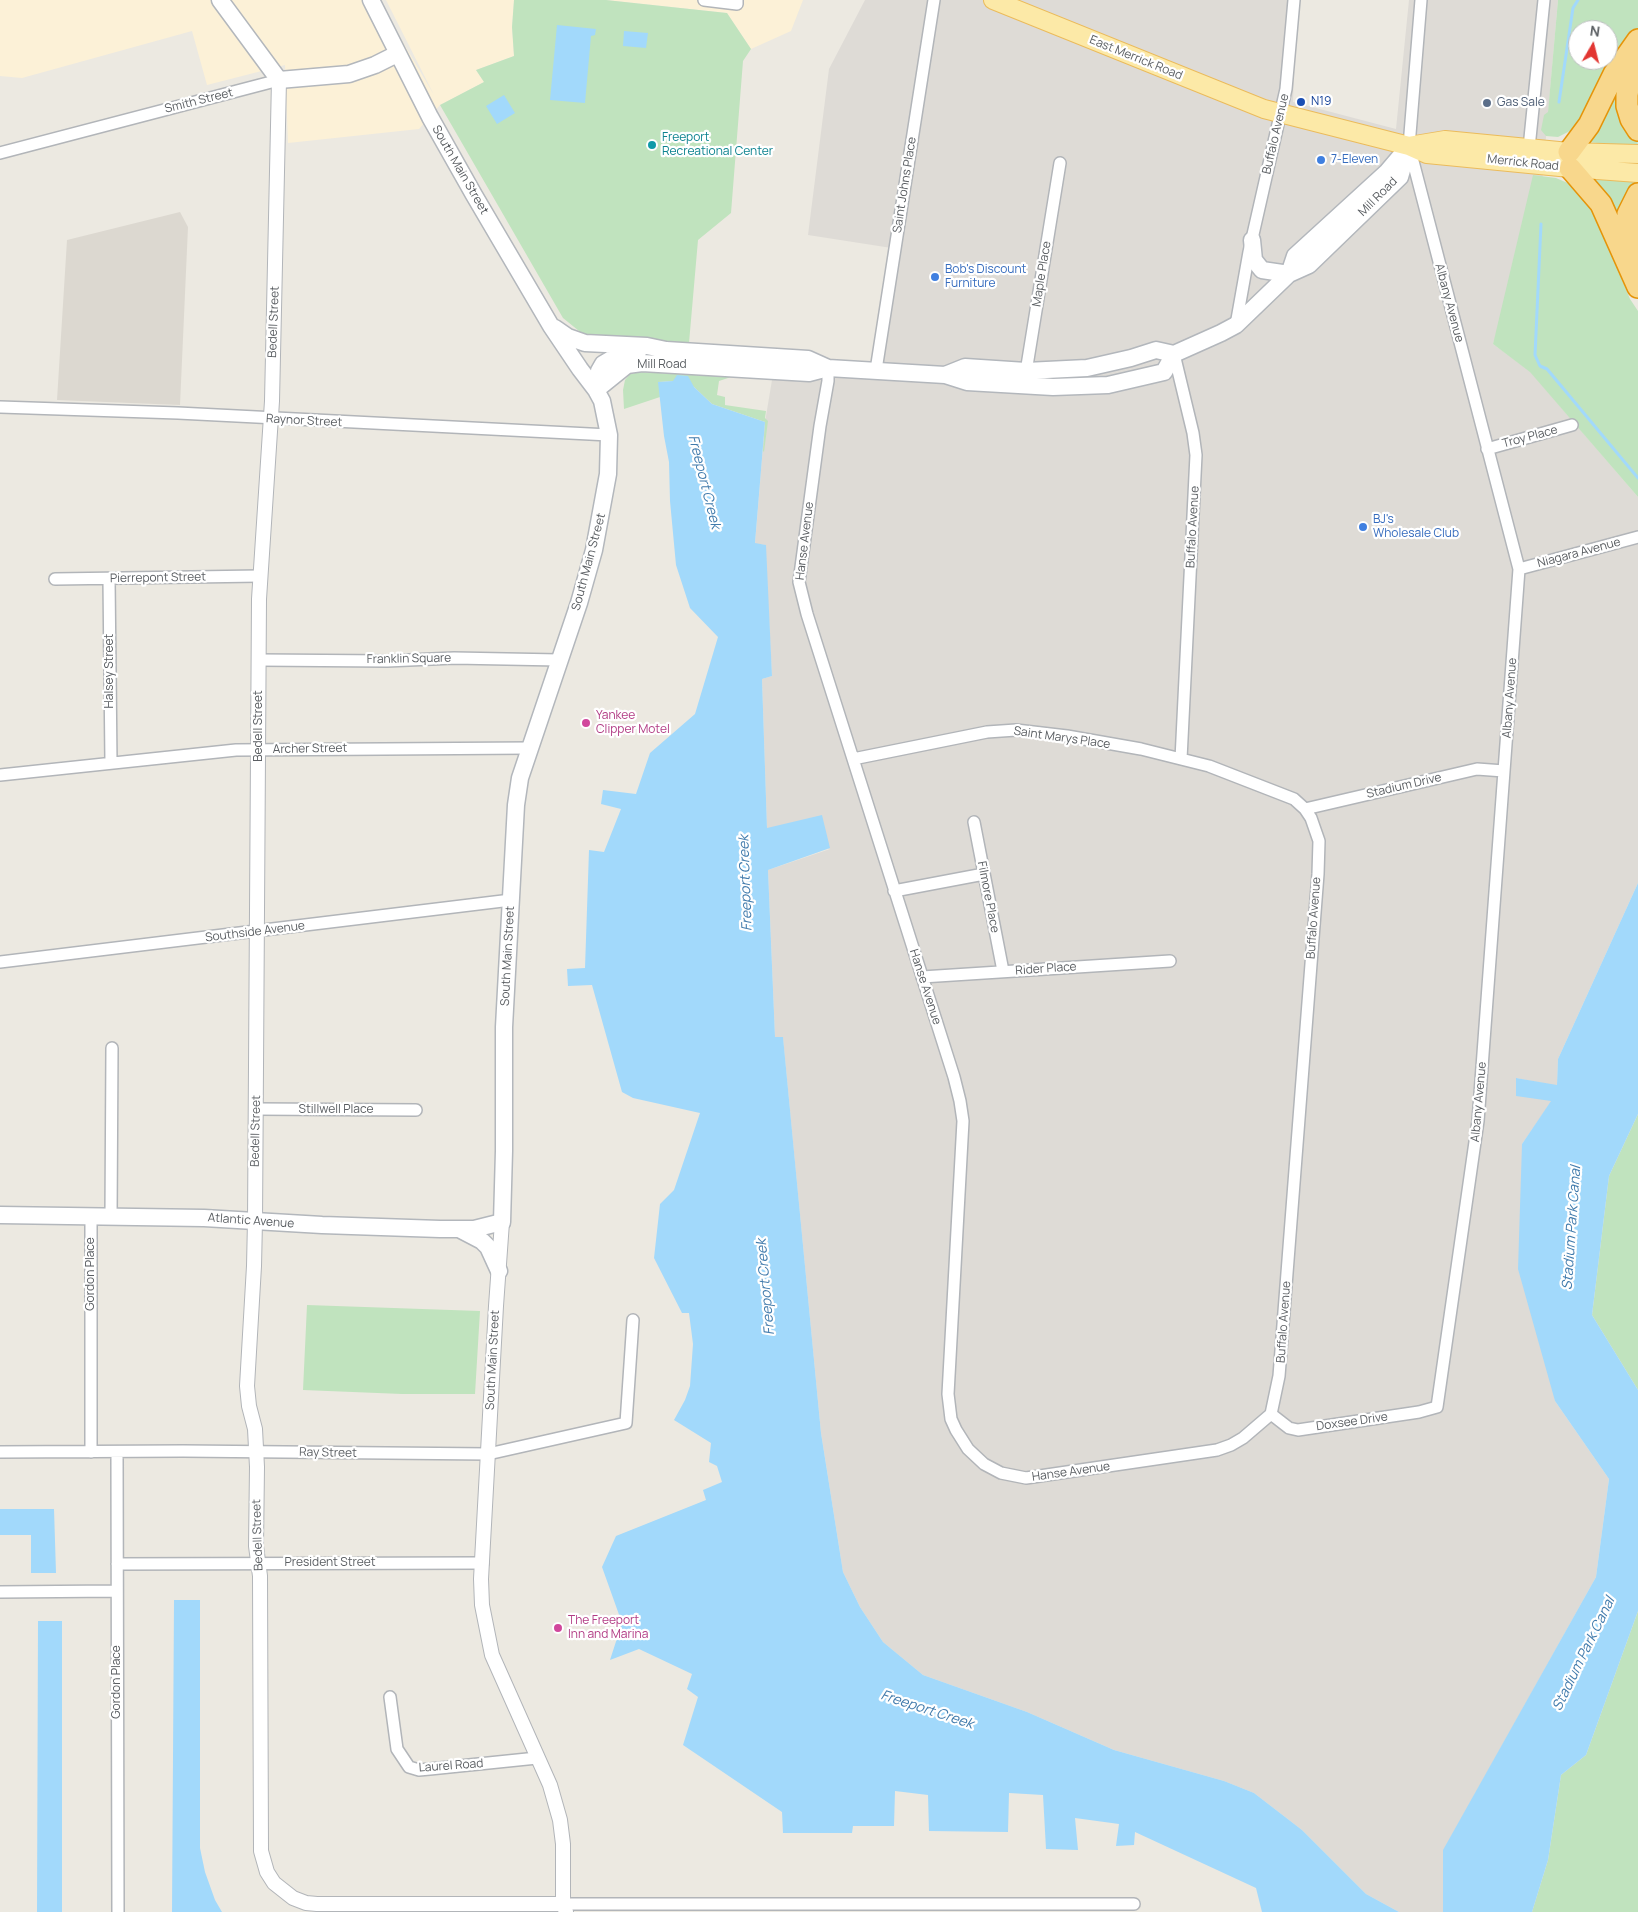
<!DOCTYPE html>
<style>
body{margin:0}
#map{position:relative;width:1638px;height:1912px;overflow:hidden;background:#ece9e1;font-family:Manrope,sans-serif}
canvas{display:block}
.north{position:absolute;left:1568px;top:20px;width:50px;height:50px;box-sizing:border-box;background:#fff;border:1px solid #bdbfc0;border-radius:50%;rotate:8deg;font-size:14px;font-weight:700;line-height:20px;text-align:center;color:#5a5e62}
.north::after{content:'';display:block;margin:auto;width:18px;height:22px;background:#e23632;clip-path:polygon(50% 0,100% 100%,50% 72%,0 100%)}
</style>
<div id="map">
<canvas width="1638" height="1912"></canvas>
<div class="north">N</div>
</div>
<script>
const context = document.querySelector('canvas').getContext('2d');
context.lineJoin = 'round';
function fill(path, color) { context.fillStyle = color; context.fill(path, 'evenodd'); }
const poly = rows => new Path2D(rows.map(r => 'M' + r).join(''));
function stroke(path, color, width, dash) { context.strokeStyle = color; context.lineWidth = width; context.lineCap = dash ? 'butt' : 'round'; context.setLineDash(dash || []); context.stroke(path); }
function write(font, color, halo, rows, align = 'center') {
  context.font = font + ' Manrope,sans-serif'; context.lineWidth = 4.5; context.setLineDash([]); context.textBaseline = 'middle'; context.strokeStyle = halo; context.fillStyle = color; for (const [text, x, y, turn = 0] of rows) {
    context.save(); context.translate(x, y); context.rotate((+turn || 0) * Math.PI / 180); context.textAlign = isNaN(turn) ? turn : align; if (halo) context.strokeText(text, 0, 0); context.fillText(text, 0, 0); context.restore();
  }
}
fill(poly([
 [0,0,378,0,434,95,386,0,514,0,512,27,514,56,476,70,484,82,440,105,419,129,288,143,285,65,207,85,192,31,22,78,0,76],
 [606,0,803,0,791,31,751,49,727,13]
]), '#fcf1d7');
fill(poly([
 [865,0,1296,0,1293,102,1396,129,1409,0,1558,0,1542,183,1493,344,1530,371,1638,497,1638,883,1558,1059,1557,1086,1516,1078,1552,1101,1522,1144,1555,1401,1609,1479,1596,1577,1444,1850,1443,1912,1399,1912,1366,1894,1302,1830,1254,1793,1224,1781,1114,1750,1027,1712,923,1675,883,1642,860,1607,843,1572,821,1433,783,1038,775,1037,768,870,830,849,767,828,762,679,772,676,765,545,755,544,765,422,773,374,875,377,898,249,808,235,829,69]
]), '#dedbd6');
fill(poly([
 [180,212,188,227,180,405,57,400,67,240]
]), '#dcd8d0');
fill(poly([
 [514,0,606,0,727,13,751,49,743,61,731,213,698,240,689,343,584,335,563,318,440,105,484,82,476,70,514,56,512,27],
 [1558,0,1638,0,1638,32,1593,104,1572,130,1558,137,1546,136,1541,130,1544,115,1548,112],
 [1578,30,1608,30,1608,60,1578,60],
 [1630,68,1638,146,1585,142],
 [1533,175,1556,178,1577,187,1590,202,1630,299,1638,311,1638,497,1530,372,1493,344],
 [1589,178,1638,178,1638,187,1625,232],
 [640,372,731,377,719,381,717,395,725,397,725,405,766,411,765,418,768,421,764,452,763,451,765,422,712,404,694,387,673,381,659,382,660,397,624,409,623,390,625,380,630,374],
 [1638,1114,1638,1390,1592,1315,1609,1176],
 [307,1305,480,1311,475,1394,402,1394,303,1390],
 [1638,1611,1638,1912,1532,1912,1548,1860,1561,1775,1586,1755]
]), '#c0e3be');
fill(poly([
 [557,25,596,29,595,35,591,36,585,103,550,100],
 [624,31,648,33,646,48,623,46],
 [504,95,515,113,497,124,486,106],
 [677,375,688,376,694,387,712,404,765,422,755,543,766,545,772,676,762,679,767,828,822,815,830,848,768,870,775,1037,783,1037,821,1433,843,1572,860,1607,883,1642,923,1675,1027,1712,1114,1750,1224,1781,1254,1793,1302,1830,1366,1894,1399,1912,1262,1912,1256,1888,1135,1832,1134,1845,1116,1846,1119,1824,1075,1818,1078,1850,1046,1849,1043,1795,1009,1793,1008,1832,929,1831,928,1795,895,1791,894,1826,853,1826,852,1833,783,1833,782,1812,683,1745,698,1697,687,1689,692,1674,639,1649,610,1660,622,1623,602,1567,616,1536,706,1500,703,1490,722,1482,717,1466,709,1462,711,1443,674,1420,685,1400,690,1386,693,1344,689,1313,682,1313,654,1258,660,1204,674,1190,700,1113,633,1098,622,1092,592,985,568,986,567,969,585,968,589,850,604,852,621,809,601,804,603,790,636,794,650,753,695,714,718,637,690,608,676,565,670,501,669,462,664,436,658,382,673,381],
 [1638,883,1638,1114,1609,1176,1592,1315,1638,1390,1638,1611,1586,1755,1561,1775,1548,1860,1532,1912,1443,1912,1443,1850,1596,1577,1609,1479,1555,1401,1518,1269,1522,1144,1551,1101,1516,1096,1516,1078,1557,1085,1558,1059],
 [0,1509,54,1509,56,1573,31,1573,31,1535,0,1535],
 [174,1600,200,1600,200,1848,205,1872,215,1900,222,1912,172,1912],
 [38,1621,62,1621,62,1912,37,1912]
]), '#a2d9fb');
stroke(poly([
 [1559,102,1573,8,1578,0],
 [1541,224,1535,355,1540,366,1547,369,1638,478]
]), '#a2d9fb', 3);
const minor = poly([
 [704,0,737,4,737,0],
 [1529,148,1544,0],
 [0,153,279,80],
 [1236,325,1249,252,1286,89,1294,0],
 [1174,354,1193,433,1196,455,1181,759],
 [828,368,828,381,820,426,799,582,807,614,954,1077,960,1101,963,1121,948,1394,951,1419,956,1430,968,1449,984,1464,1001,1473,1026,1478,1217,1450,1231,1445,1243,1438,1271,1414,1279,1376,1318,874,1319,841,1311,818,1305,809,1294,799,1209,766,1141,749,1067,736,1016,730,987,732,853,759],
 [876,370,934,0],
 [1025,378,1060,163],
 [0,407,178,413,609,435],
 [1487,449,1572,425],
 [1519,569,1638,537],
 [55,579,260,576],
 [109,579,111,763],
 [259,660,387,661,454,658,559,660],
 [0,775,236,750,531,748],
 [1305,809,1477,769,1504,771],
 [974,822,1003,971],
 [894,891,984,874],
 [0,962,511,900],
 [922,977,1170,961],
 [257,1109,416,1110],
 [111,1217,112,1048],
 [1271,1414,1289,1428,1298,1430,1419,1412,1437,1407,1478,1121,1519,569,1409,146,1421,0],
 [0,1452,183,1451,488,1454,626,1423,633,1320],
 [91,1452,91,1216],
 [117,1452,118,1912],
 [117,1564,483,1563],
 [0,1592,117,1591],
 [390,1697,397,1749,409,1767,419,1770,430,1769,537,1758],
 [563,1904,1134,1904]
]);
const tertiary = poly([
 [279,80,272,401,259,599,255,1221,254,1266,247,1386,249,1406,255,1429,257,1467,256,1546,260,1576,261,1851,267,1872,274,1883,293,1898,306,1903,317,1904,563,1904],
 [502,1222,496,1306,481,1579,482,1605,492,1655,550,1785,560,1820,563,1844,563,1904,566,1912]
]);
const secondary = poly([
 [220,0,279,80,349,74,375,65,397,54],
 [1252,240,1254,260,1262,270,1289,274],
 [1289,274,1295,256,1387,172,1404,152],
 [555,328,568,337,585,343,647,346,666,350,808,359,828,368],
 [945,375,965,367,1026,371,1087,368,1131,358,1156,350,1174,354,1221,333,1236,325,1289,274,1309,265,1400,177,1409,146],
 [596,390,627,365,642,363,809,373,828,368,945,375,967,382,1053,387,1108,385,1164,372,1174,354],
 [596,390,599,371,603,364,620,354,638,352],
 [0,1215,204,1218,322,1225,440,1229,474,1229,502,1222,504,1151,504,1027,516,805,520,778,579,603,594,550,608,474,609,435,602,401,596,390,580,369,551,326,474,195,430,117,371,0],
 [459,1229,482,1241,488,1247,499,1271]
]);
const primary = poly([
 [993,0,1264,109,1409,146,1427,154,1570,168,1638,173],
 [1409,146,1445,140,1569,152,1638,154]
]);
const motorway = poly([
 [1638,64,1630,78,1627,95,1627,106,1631,119,1638,130],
 [1569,152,1589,125,1614,74,1638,40],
 [1570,168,1601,204,1638,287],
 [1638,194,1628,214,1628,227,1638,255]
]);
stroke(minor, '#b2b5b9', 14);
stroke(tertiary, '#b2b5b9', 16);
stroke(secondary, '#b3b7bc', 19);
stroke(primary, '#ebbb5b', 20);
stroke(motorway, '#e59409', 24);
stroke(minor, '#fff', 11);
stroke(tertiary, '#fff', 14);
stroke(secondary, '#fff', 16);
stroke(primary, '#fce9a7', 18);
stroke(motorway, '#f8d78c', 21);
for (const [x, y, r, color] of [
 [1301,102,5,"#1a4fb4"],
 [1487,103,5,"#5c6f8a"],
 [652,145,5,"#0f9aa8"],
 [1321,160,5,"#3f7fe0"],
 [935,277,5,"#3f7fe0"],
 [1363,527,5,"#3f7fe0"],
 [586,723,5,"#d1479c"],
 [558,1628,5,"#d1479c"]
]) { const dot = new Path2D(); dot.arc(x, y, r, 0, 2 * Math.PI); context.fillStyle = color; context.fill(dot); stroke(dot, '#fff', 2); }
write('12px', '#5a5e62', '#fff', [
 ["East Merrick Road",1136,58,22],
 ["Smith Street",199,101,-14],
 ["Buffalo Avenue",1276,134,-77],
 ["Merrick Road",1523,163,6],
 ["South Main Street",460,170,60],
 ["Saint Johns Place",905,185,-81],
 ["Mill Road",1378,197,-45],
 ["Maple Place",1042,274,-81],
 ["Albany Avenue",1449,303,75],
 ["Bedell Street",274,322,-88],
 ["Mill Road",662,365],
 ["Raynor Street",304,421,3],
 ["Troy Place",1530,437,-15],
 ["Buffalo Avenue",1193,527,-87],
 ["Hanse Avenue",805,541,-83],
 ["Niagara Avenue",1579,553,-15],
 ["South Main Street",589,562,-75],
 ["Pierrepont Street",158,578,-1],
 ["Franklin Square",409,659,-1],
 ["Halsey Street",110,671,-90],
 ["Albany Avenue",1510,698,-86],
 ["Bedell Street",259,726,-90],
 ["Saint Marys Place",1062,738,8],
 ["Archer Street",310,749,-1],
 ["Stadium Drive",1404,786,-13],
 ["Filmore Place",988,897,79],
 ["Buffalo Avenue",1314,918,-86],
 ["Southside Avenue",255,932,-7],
 ["South Main Street",508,956,-87],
 ["Rider Place",1046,969,-4],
 ["Hanse Avenue",925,987,72],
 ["Albany Avenue",1479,1102,-85],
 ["Stillwell Place",336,1110],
 ["Bedell Street",256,1131,-89],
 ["Atlantic Avenue",251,1221,4],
 ["Gordon Place",91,1274,-90],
 ["Buffalo Avenue",1284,1322,-86],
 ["South Main Street",493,1360,-87],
 ["Doxsee Drive",1352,1422,-8],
 ["Ray Street",328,1453,1],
 ["Hanse Avenue",1071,1472,-8],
 ["Bedell Street",258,1535,-92],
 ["President Street",330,1563],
 ["Gordon Place",117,1682,-90],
 ["Laurel Road",451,1766,-4]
]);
write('12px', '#164399', '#fff', [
 ["N19",1311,102]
], 'left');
write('12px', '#4e5e75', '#fff', [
 ["Gas Sale",1497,103]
], 'left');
write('12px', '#0d838f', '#fff', [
 ["Freeport",662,138],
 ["Recreational Center",662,152]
], 'left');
write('12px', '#366cbe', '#fff', [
 ["7-Eleven",1331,160],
 ["Bob's Discount",945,270],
 ["Furniture",945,284],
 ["BJ's",1373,520],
 ["Wholesale Club",1373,534]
], 'left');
write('12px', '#b23c85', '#fff', [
 ["Yankee",596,716],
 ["Clipper Motel",596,730],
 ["The Freeport",568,1621],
 ["Inn and Marina",568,1635]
], 'left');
write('italic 14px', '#417bac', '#fff', [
 ["Freeport Creek",704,482,76],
 ["Freeport Creek",746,883,-92],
 ["Stadium Park Canal",1572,1228,-86],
 ["Freeport Creek",766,1287,-95],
 ["Stadium Park Canal",1584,1654,-64],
 ["Freeport Creek",927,1710,18]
]);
</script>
